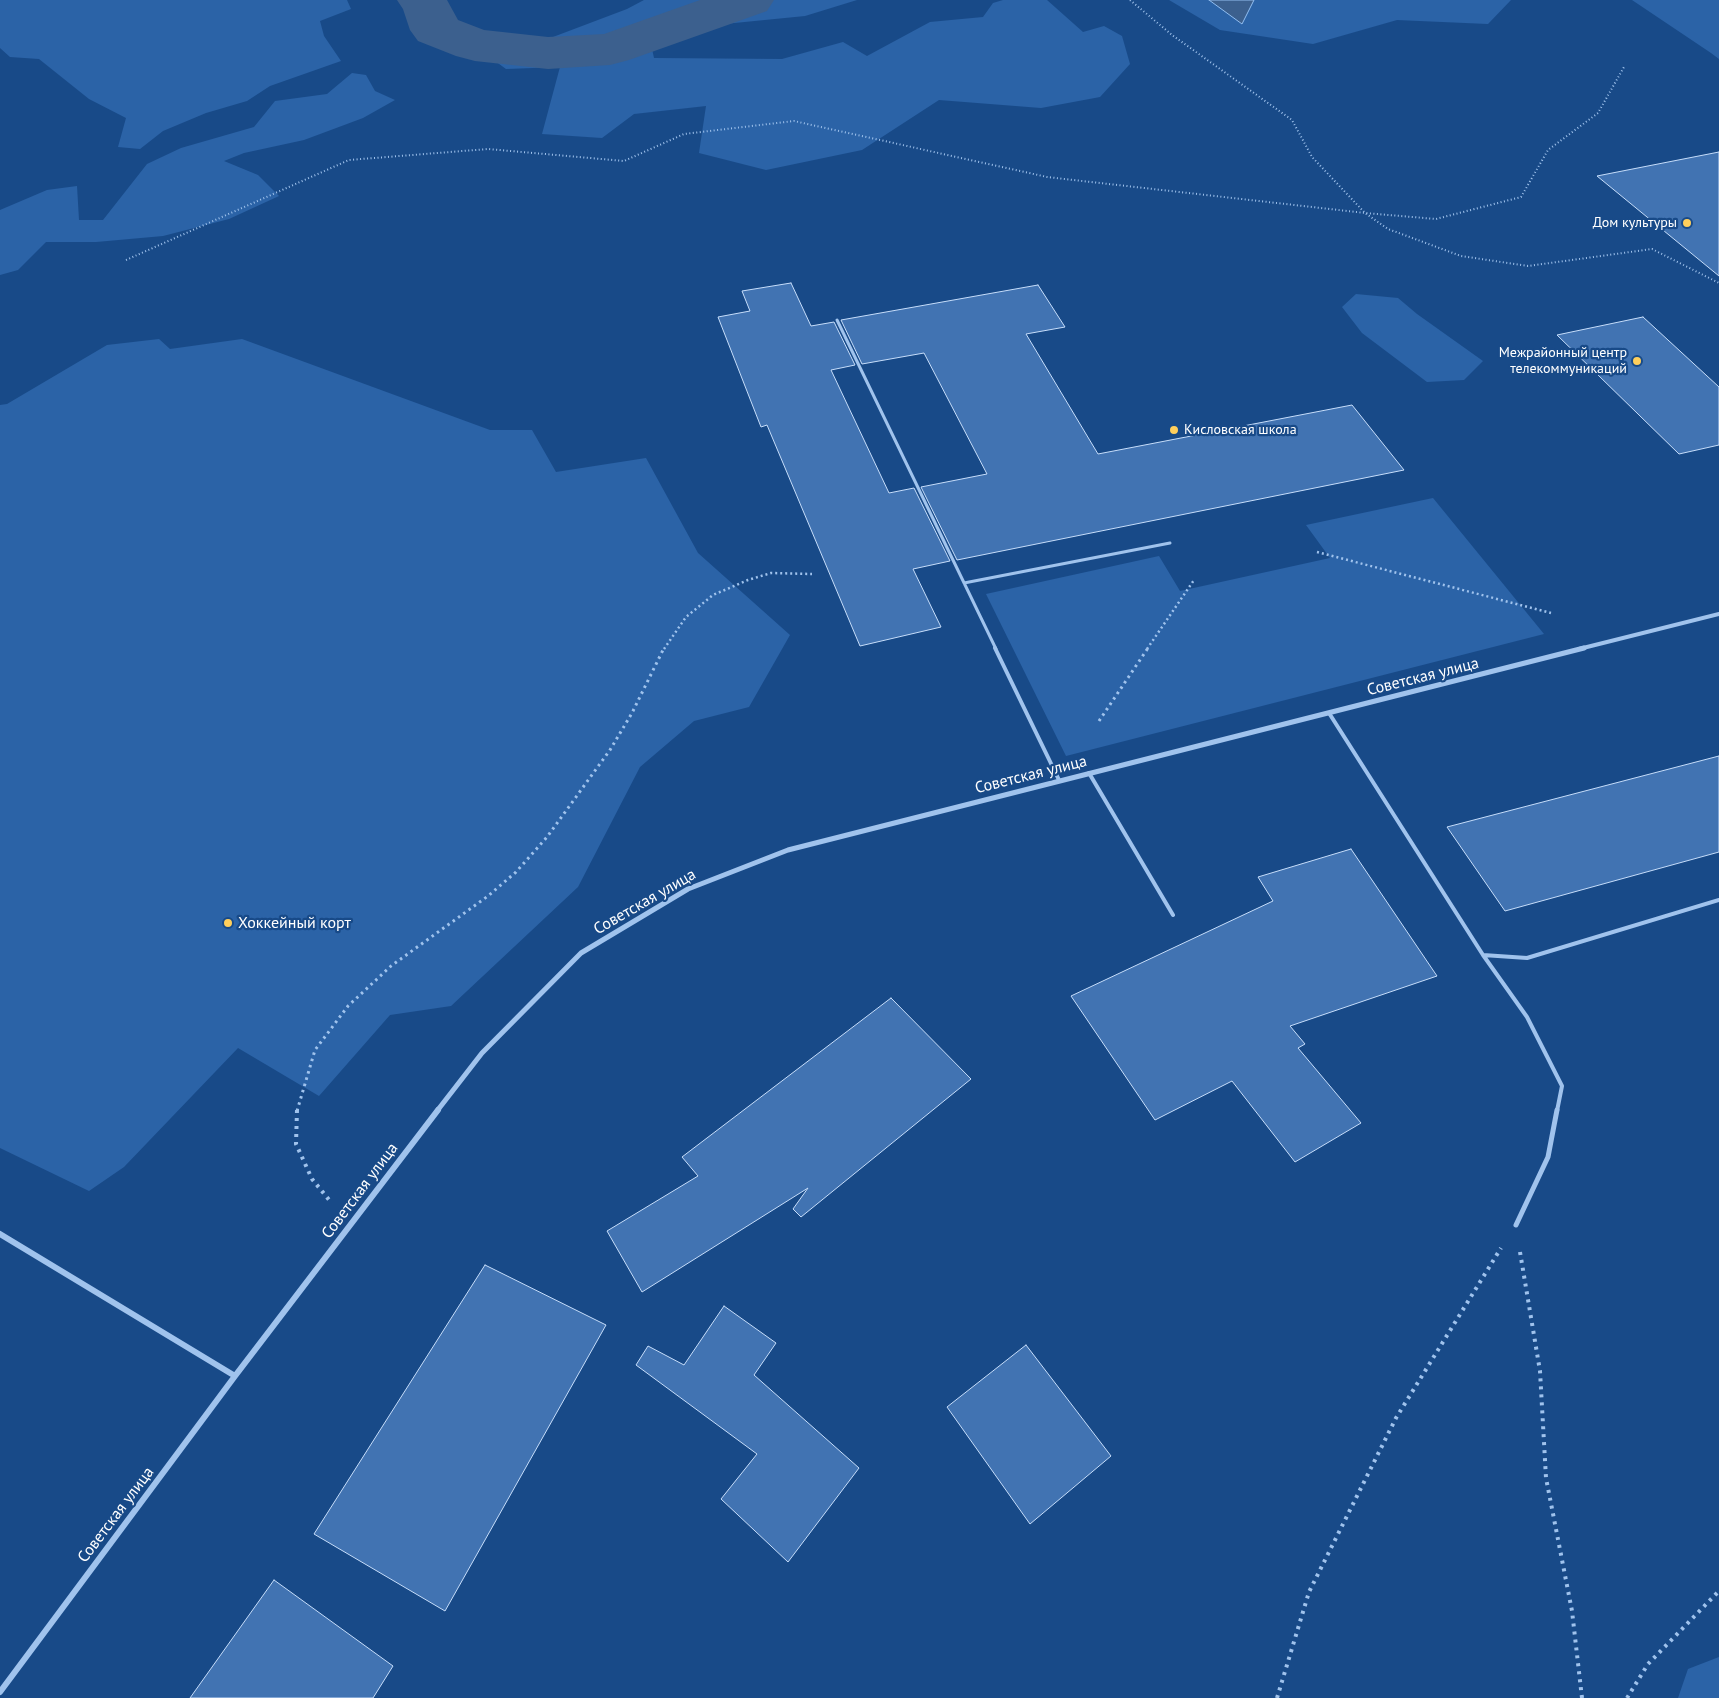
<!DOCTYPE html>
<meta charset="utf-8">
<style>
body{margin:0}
canvas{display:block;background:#184a88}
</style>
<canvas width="1719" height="1698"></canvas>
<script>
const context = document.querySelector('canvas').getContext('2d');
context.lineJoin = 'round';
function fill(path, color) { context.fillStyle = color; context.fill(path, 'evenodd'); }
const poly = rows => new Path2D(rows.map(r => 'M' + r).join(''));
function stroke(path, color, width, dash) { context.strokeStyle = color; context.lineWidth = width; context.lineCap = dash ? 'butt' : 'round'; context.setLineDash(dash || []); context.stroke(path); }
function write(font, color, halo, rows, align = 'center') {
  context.font = font + ' "PT Sans",sans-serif'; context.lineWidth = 4.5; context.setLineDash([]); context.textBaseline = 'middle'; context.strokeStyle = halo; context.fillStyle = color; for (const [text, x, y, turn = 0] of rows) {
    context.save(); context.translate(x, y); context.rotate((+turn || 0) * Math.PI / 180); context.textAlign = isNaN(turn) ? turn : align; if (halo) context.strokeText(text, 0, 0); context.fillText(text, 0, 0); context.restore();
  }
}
fill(poly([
 [0,0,347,0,351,9,320,21,324,36,341,61,270,86,247,101,206,113,163,131,140,149,118,147,126,118,89,99,39,59,10,57,0,48],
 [644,0,857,0,805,16,694,27,650,40,654,58,782,59,843,42,867,56,930,22,983,17,993,3,1003,0,1047,0,1083,32,1104,26,1122,36,1130,64,1100,97,1041,108,939,100,862,150,766,170,699,153,706,106,634,114,602,138,542,134,560,67,506,69,491,58,516,51,627,9],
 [1169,0,1511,0,1488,24,1397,20,1313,44,1220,30],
 [1632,0,1719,0,1719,59,1711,53],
 [352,73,366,75,375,91,395,100,363,118,304,140,244,153,224,161,258,175,279,196,229,219,163,236,96,242,46,242,18,270,0,275,0,210,47,190,77,186,79,220,103,220,147,164,181,148,254,127,275,101,327,94],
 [1356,294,1398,298,1417,314,1483,361,1464,380,1427,382,1362,333,1342,307],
 [159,339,170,349,242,339,490,430,532,430,556,472,646,458,698,553,790,635,749,707,694,721,640,767,578,887,451,1006,390,1015,319,1096,238,1048,124,1167,89,1191,0,1148,0,405,7,404,107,345],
 [1433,498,1544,634,1066,756,986,594,1159,556,1180,591,1330,558,1306,525],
 [1719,1657,1719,1698,1678,1698,1688,1669]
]), '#2b63a7');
const water = poly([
 [1209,0,1254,0,1242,24,1209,0]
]);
fill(water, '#3c608e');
stroke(water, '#92bef0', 1);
fill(poly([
 [397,0,447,0,458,20,484,30,548,37,604,34,700,0,774,0,767,11,629,60,610,65,548,69,475,61,456,56,418,41,410,30,403,9,397,0]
]), '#3c608e');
const building = poly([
 [1719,152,1719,276,1597,176,1719,152],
 [791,283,811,326,834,322,855,365,831,370,889,493,914,488,950,561,913,569,941,627,860,646,767,425,761,427,718,317,750,311,742,291,791,283],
 [1038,285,1065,327,1026,334,1098,454,1352,405,1404,470,957,560,921,487,987,474,924,353,862,364,841,320,1038,285],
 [1643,317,1719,387,1719,445,1679,454,1557,335,1643,317],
 [1719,756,1719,852,1505,911,1447,827,1719,756],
 [1351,849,1437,976,1290,1026,1305,1044,1298,1048,1361,1123,1295,1162,1232,1081,1155,1120,1071,996,1273,901,1258,877,1351,849],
 [891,998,971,1079,801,1217,793,1209,808,1188,642,1292,607,1231,698,1176,682,1157,891,998],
 [485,1265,606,1325,445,1611,314,1534,485,1265],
 [724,1306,776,1343,754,1375,859,1468,788,1562,721,1499,757,1454,636,1365,648,1346,684,1365,724,1306],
 [1026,1345,1111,1456,1030,1524,947,1407,1026,1345],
 [274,1580,393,1666,373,1698,190,1698,274,1580]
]);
fill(building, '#4173b2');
stroke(building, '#c6ddfa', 1);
stroke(poly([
 [1130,0,1172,35,1292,120,1312,157,1365,213,1388,229,1461,256,1528,266,1652,249,1719,283],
 [126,260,349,160,488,149,624,161,684,134,794,121,1047,177,1365,213,1436,219,1521,197,1548,150,1598,113,1624,67]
]), '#a0c3ed', 2, [1, 2.5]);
stroke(poly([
 [1317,552,1551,613],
 [664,649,686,617,713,595,748,580,771,573,812,574],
 [1147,649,1194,580]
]), '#a0c3ed', 2.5, [2, 3]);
stroke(poly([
 [1099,721,1148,648],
 [297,1111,315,1050,348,1006,391,966,488,896,516,872,547,837,610,750,632,713,664,648]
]), '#a0c3ed', 3, [2.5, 4]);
stroke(poly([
 [297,1110,296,1144,312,1179,330,1201],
 [1520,1252,1540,1371,1546,1478,1572,1611,1582,1698],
 [1277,1698,1309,1592,1396,1418,1501,1248],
 [1627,1698,1648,1664,1719,1591]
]), '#a0c3ed', 4, [3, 5]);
stroke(poly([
 [837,320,996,649],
 [964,583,1170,543]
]), '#a0c3ed', 3);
stroke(poly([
 [995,648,1059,780],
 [1329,713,1483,955,1527,1017,1562,1086,1557,1111],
 [1089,773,1173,915],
 [1483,955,1527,958,1719,900]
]), '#a0c3ed', 4);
stroke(poly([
 [1516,1225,1548,1157,1557,1110]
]), '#a0c3ed', 5);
stroke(poly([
 [1579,649,1719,614]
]), '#a0c3ed', 4);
stroke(poly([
 [437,1111,482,1053,581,953,688,889,788,850,1584,648]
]), '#a0c3ed', 5);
stroke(poly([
 [0,1234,235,1376],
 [0,1692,235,1376,438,1110]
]), '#a0c3ed', 6);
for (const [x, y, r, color] of [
 [1687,223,5,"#ffcf5c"],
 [1637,361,5,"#ffcf5c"],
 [1174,430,5,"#ffcf5c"],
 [228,923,5,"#ffcf5c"]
]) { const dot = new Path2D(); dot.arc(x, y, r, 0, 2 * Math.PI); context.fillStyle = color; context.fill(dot); stroke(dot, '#184a88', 2); }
write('14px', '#fff', '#184a88', [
 ["Дом культуры",1677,223],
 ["Межрайонный центр",1627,353],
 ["телекоммуникаций",1627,369],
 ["Кисловская школа",1184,430,"left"]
], 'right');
write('16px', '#fff', '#184a88', [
 ["Советская улица",1423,677,-14],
 ["Советская улица",1031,775,-14],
 ["Советская улица",645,902,-30],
 ["Советская улица",360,1191,-53],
 ["Советская улица",116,1515,-53]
]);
write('16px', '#fff', '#184a88', [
 ["Хоккейный корт",238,923]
], 'left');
</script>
